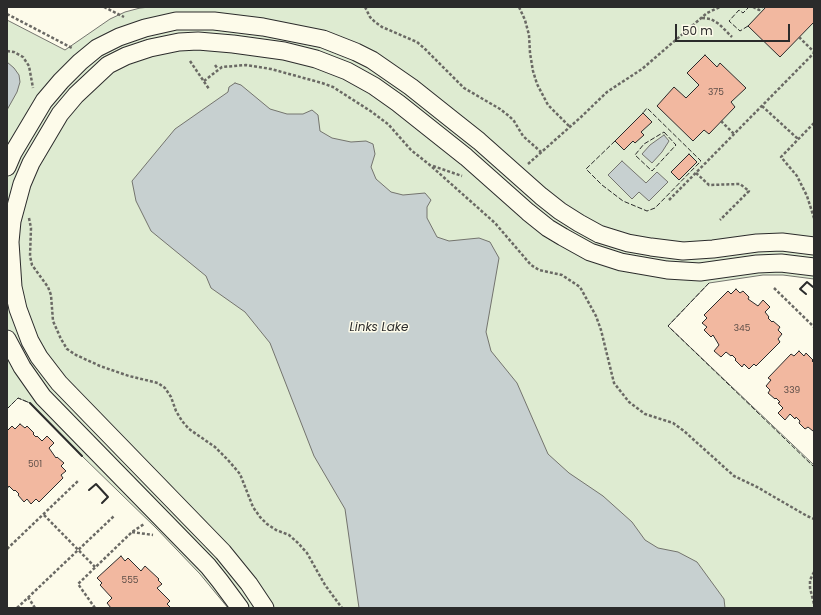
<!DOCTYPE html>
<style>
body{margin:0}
#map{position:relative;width:821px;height:615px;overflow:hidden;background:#fdfbea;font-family:Poppins,sans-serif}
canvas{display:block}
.frame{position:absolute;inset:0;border:8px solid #2b2b2b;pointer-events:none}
.scale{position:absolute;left:675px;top:24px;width:115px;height:18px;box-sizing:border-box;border:2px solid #2b2b2b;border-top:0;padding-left:5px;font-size:12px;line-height:14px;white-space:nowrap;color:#2b2b2b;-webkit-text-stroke:3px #fdfbea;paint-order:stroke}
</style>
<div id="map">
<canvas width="821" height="615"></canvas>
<div class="frame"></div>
<div class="scale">50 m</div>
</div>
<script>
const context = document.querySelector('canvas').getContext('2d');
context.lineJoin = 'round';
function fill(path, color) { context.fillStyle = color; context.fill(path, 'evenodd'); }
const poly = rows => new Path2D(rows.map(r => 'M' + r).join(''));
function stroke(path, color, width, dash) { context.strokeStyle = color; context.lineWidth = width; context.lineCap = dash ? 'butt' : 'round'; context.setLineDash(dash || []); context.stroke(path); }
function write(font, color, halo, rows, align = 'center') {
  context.font = font + ' Poppins,sans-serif'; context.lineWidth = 3; context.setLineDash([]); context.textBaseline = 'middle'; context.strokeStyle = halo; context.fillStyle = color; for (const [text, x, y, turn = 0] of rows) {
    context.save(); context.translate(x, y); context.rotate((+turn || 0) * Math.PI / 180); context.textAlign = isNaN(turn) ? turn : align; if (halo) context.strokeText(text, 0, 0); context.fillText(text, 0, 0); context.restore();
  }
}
const green = poly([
 [150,7,814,7,814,279,783,275,763,275,709,283,668,326,814,465,814,608,228,608,200,574,156,528,82,456,30,403,18,398,7,409,7,20,65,50,110,19,125,12,140,8,150,7]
]);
fill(green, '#deebd1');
stroke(green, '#74746e', 1);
const water = poly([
 [7,62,14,68,19,75,20,82,17,92,7,110,7,62],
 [235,83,241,85,270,109,287,114,303,114,312,110,318,115,320,131,332,138,351,142,366,141,373,144,375,154,371,167,376,179,391,192,403,195,425,193,431,200,427,207,427,218,437,237,449,241,479,238,490,242,499,258,486,332,491,351,517,383,548,454,569,473,603,496,632,522,645,540,658,548,678,552,697,562,724,599,725,608,359,608,345,509,314,456,270,343,245,312,211,288,206,276,151,231,136,201,132,181,175,129,228,92,229,87,235,83],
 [664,135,669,141,662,152,652,163,642,154,650,145,664,135],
 [622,161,646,183,657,172,668,182,649,201,639,192,632,199,608,175,622,161]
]);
fill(water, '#c7d0d0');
stroke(water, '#74746e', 1);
const building = poly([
 [766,7,812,7,814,9,814,22,780,57,748,26,766,7],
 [705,55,717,67,720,63,746,88,731,102,735,107,709,134,704,130,693,141,657,106,674,87,686,98,699,85,687,73,705,55],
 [643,113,652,122,641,132,644,135,635,143,633,141,624,150,615,141,643,113],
 [689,154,697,162,679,180,671,172,689,154],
 [736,289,740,293,743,291,749,297,748,299,758,306,763,300,770,307,765,312,769,317,768,318,772,322,773,321,780,327,778,330,782,334,778,339,780,342,756,366,754,364,749,369,744,364,742,367,735,360,736,359,732,355,731,356,726,352,721,357,714,351,719,345,713,335,711,337,704,330,707,327,702,323,707,318,704,315,728,291,731,294,736,289],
 [799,351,804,356,806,353,813,360,812,361,814,363,814,430,813,431,808,427,805,429,799,423,800,421,796,417,795,419,790,414,785,420,778,413,783,408,778,403,780,402,776,398,775,399,768,393,770,390,766,386,771,380,768,378,791,354,794,356,799,351],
 [20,424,25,428,27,426,34,433,33,434,36,437,37,436,42,441,47,436,54,443,49,448,56,458,57,457,64,463,61,466,66,471,61,475,63,478,39,502,36,499,31,504,27,499,24,502,18,495,19,494,15,490,14,491,9,486,7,489,7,431,12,426,15,429,20,424],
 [121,556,125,561,128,558,141,571,145,566,159,579,158,580,162,584,157,588,170,601,167,604,171,608,111,608,107,603,112,598,100,585,102,583,97,578,121,556]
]);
fill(building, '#f2b8a0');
stroke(building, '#2b2b2b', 1);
const minor = poly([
 [7,167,13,153,44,101,61,81,80,62,97,48,119,37,145,28,176,21,214,21,263,27,323,39,356,52,372,60,411,87,455,122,479,141,541,196,560,211,579,223,599,234,628,243,651,247,683,251,713,249,757,243,782,242,814,246],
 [7,339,22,367,43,397,208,566,220,581,240,608],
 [265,608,249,584,223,552,59,383,39,357,30,341,18,309,13,287,10,242,12,221,22,184,31,163,60,114,76,95,108,65,126,56,150,48,179,42,198,41,233,44,284,51,316,59,347,71,374,86,398,103,466,157,528,212,548,228,563,237,590,252,621,262,667,270,700,272,757,264,781,263,814,267]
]);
stroke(minor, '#2b2b2b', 19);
stroke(poly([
 [104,7,124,17],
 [365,7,370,17,375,22,382,27,417,42,425,49,464,88,500,109,509,116,514,121,523,136,541,152],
 [519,7,525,20,529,35,530,53,533,71,537,84,548,105,570,127],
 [753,7,759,10,762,7],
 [7,14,72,48],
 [702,18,711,19,719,24,732,37],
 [799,37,814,52],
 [7,51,14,52,23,57,29,66,33,88],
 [190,61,209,89],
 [215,65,218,69],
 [204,81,222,67,246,65,271,69,322,83,333,87,372,112,388,124,411,150,431,166,495,223,531,265,539,270,562,275,580,287,596,316,601,330,614,383,629,402,645,414,673,423,684,431,734,476,757,487,807,516,814,519],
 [762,106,798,139],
 [721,121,734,134],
 [814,123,781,157,797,176,807,196,814,218],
 [528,164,581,117,607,92,642,69,707,13,720,7],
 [433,166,462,176],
 [696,173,709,185,740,184,749,191,720,220],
 [669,200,814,53],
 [29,218,31,228,30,256,32,265,48,287,51,295,53,321,61,339,67,349,76,355,100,366,129,376,158,383,165,388,171,397,176,411,182,421,189,429,215,447,228,460,240,474,253,507,260,517,267,524,276,530,289,535,298,543,307,553,325,585,342,608],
 [774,288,814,327],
 [44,515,95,567],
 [132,532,153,535],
 [7,549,78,481],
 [814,572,810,580,810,588,814,604],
 [28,597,35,608],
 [17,608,114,516],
 [95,608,78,584,132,532,144,524]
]), '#6a6964', 2.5, [3, 2]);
stroke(minor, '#fdfbea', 17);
stroke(poly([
 [748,26,740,31,729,21,739,10,743,13,749,7],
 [664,132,676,145,652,171,635,155,644,144,664,132],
 [615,141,586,169,602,185,623,201,647,211,655,208,701,161,647,108,643,113],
 [709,283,668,326,814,467],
 [7,409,18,398,30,403]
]), '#2b2b2b', 1, [5, 2]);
stroke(poly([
 [806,294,800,289,807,282,813,287],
 [30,403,82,456],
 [89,490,96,484,108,497,102,503]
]), '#2b2b2b', 2);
write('9px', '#5d4e48', null, [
 ["375",716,93],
 ["345",742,329],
 ["339",792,391],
 ["501",35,465],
 ["555",130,581]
]);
write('italic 12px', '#2b2b2b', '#fdfbea', [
 ["Links Lake",379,328]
]);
</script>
